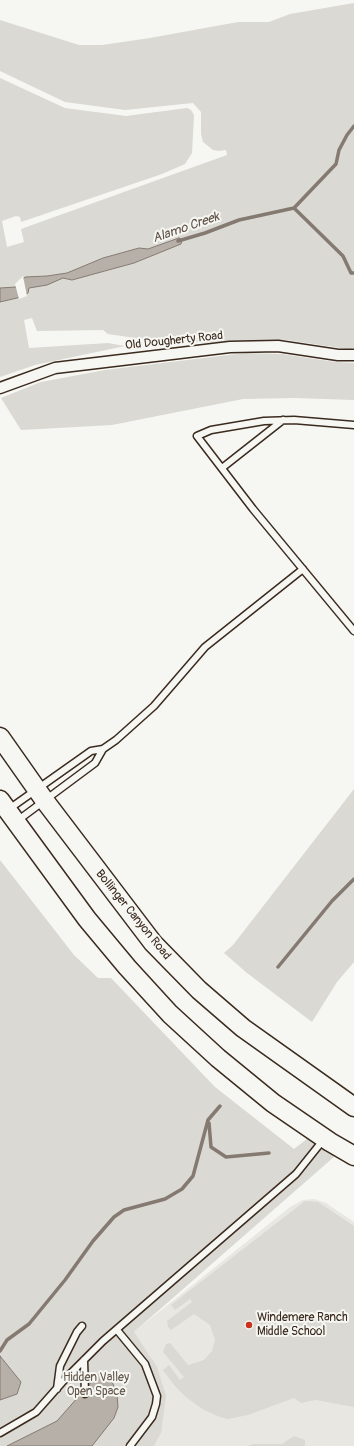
<!DOCTYPE html>
<style>
body{margin:0}
canvas{display:block;background:#f6f6f2}
</style>
<canvas width="354" height="1446"></canvas>
<script>
const context = document.querySelector('canvas').getContext('2d');
context.lineJoin = 'round';
function fill(path, color) { context.fillStyle = color; context.fill(path, 'evenodd'); }
const poly = rows => new Path2D(rows.map(r => 'M' + r).join(''));
function stroke(path, color, width, dash) { context.strokeStyle = color; context.lineWidth = width; context.lineCap = dash ? 'butt' : 'round'; context.setLineDash(dash || []); context.stroke(path); }
function write(font, color, halo, rows, align = 'center') {
  context.font = font + ' Pangolin,sans-serif'; context.lineWidth = 4; context.setLineDash([]); context.textBaseline = 'middle'; context.strokeStyle = halo; context.fillStyle = color; for (const [text, x, y, turn = 0] of rows) {
    context.save(); context.translate(x, y); context.rotate((+turn || 0) * Math.PI / 180); context.textAlign = isNaN(turn) ? turn : align; if (halo) context.strokeText(text, 0, 0); context.fillText(text, 0, 0); context.restore();
  }
}
fill(poly([
 [314,1199,326,1203,354,1222,354,1446,154,1446,161,1433,134,1332,290,1207,303,1200]
]), '#e8e7e2');
fill(poly([
 [354,3,354,348,347,349,286,340,210,343,135,338,108,334,103,330,37,331,32,318,24,320,29,348,108,343,125,346,35,365,0,377,0,302,29,288,63,278,72,280,134,263,181,244,160,246,147,249,139,248,103,258,67,273,47,276,25,277,16,287,0,288,0,78,65,108,126,116,187,108,191,110,194,115,192,153,185,164,162,174,21,222,20,217,16,216,2,221,7,247,24,242,21,229,227,155,226,150,219,151,213,150,203,142,201,134,201,112,193,103,125,110,65,102,0,71,0,20,79,45,102,45,150,38,238,22,269,22,290,14],
 [245,353,282,354,335,362,354,363,354,400,295,398,243,399,112,425,21,430,1,398,41,382,105,370],
 [354,789,354,962,337,982,312,1022,247,973,224,953,233,945],
 [0,860,74,955,98,978,111,978,215,1087,294,1149,317,1131,343,1149,134,1332,157,1367,166,1396,161,1433,154,1446,0,1446,0,1385,14,1373,0,1356],
 [305,1201,318,1202,354,1226,354,1407,316,1400,301,1403,294,1398,248,1415,228,1419,220,1417,204,1410,187,1398,174,1385,163,1370,169,1365,180,1380,184,1377,163,1352,166,1344,170,1343,188,1365,204,1360,212,1351,215,1340,210,1325,194,1314,171,1330,168,1327,167,1321,192,1302,190,1299,175,1310,171,1305],
 [294,1436,305,1440,305,1446,247,1446,253,1444,282,1444]
]), '#dad9d3');
const water = poly([
 [179,238,182,240,181,244,134,263,72,280,63,278,47,285,29,288,28,293,17,298,0,302,0,288,16,287,25,277,47,276,67,273,103,258,139,248,148,249,179,238],
 [0,1356,21,1382,17,1394,0,1400,0,1356],
 [100,1372,106,1372,111,1379,117,1394,118,1407,114,1418,92,1446,7,1446,57,1421,100,1372]
]);
fill(water, '#b6b0a9');
stroke(water, '#857a71', 1);
fill(poly([
 [23,276,27,296,19,299,15,284]
]), '#f6f6f2');
stroke(poly([
 [294,208,336,164,339,150,347,135,354,126],
 [178,241,205,233,239,220,294,208,343,256,351,273,354,273],
 [278,967,332,901,354,879],
 [209,1123,211,1147,226,1157,269,1153],
 [0,1351,7,1340,29,1324,65,1280,93,1241,114,1217,124,1210,165,1199,182,1189,193,1176,208,1120,220,1106]
]), '#857a71', 3.5);
const service = poly([
 [354,425,294,420,264,421,211,430,197,436,253,509,354,631],
 [222,468,283,420],
 [9,809,91,751,103,749,116,740,154,706,205,647,303,569],
 [17,821,95,763,103,749],
 [117,1330,145,1364,157,1396,156,1404,152,1417,130,1446],
 [84,1360,85,1394],
 [57,1389,60,1366,77,1332,82,1326],
 [0,1433,36,1412,66,1378,103,1341,296,1174,324,1139]
]);
const pedestrian = poly([
 [0,388,55,368,230,347,278,346,338,355,354,355]
]);
const secondary = poly([
 [0,737,45,801,153,943,199,990,243,1028,354,1107],
 [0,800,87,919,127,967,170,1014,218,1058,273,1103,330,1142,354,1156]
]);
stroke(service, '#3b2a1e', 9);
stroke(pedestrian, '#3b2a1e', 13);
stroke(secondary, '#3b2a1e', 21);
stroke(service, '#f6f6f2', 6);
stroke(pedestrian, '#f6f6f2', 10);
stroke(secondary, '#f6f6f2', 18);
for (const [x, y, r, color] of [
 [249,1325,4,"#c8321e"]
]) { const dot = new Path2D(); dot.arc(x, y, r, 0, 2 * Math.PI); context.fillStyle = color; context.fill(dot); stroke(dot, '#f6f6f2', 1.5); }
write('12px', '#3b2a1e', '#f6f6f2', [
 ["Old Dougherty Road",174,341,-6],
 ["Bollinger Canyon Road",133,915,51]
]);
write('12px', '#3b2a1e', '#f6f6f2', [
 ["Windemere Ranch",257,1318],
 ["Middle School",257,1332]
], 'left');
write('12px', '#63564b', '#f6f6f2', [
 ["Hidden Valley",96,1378],
 ["Open Space",96,1392]
]);
write('italic 13px', '#605248', '#f6f6f2', [
 ["Alamo Creek",186,228,-19]
]);
</script>
